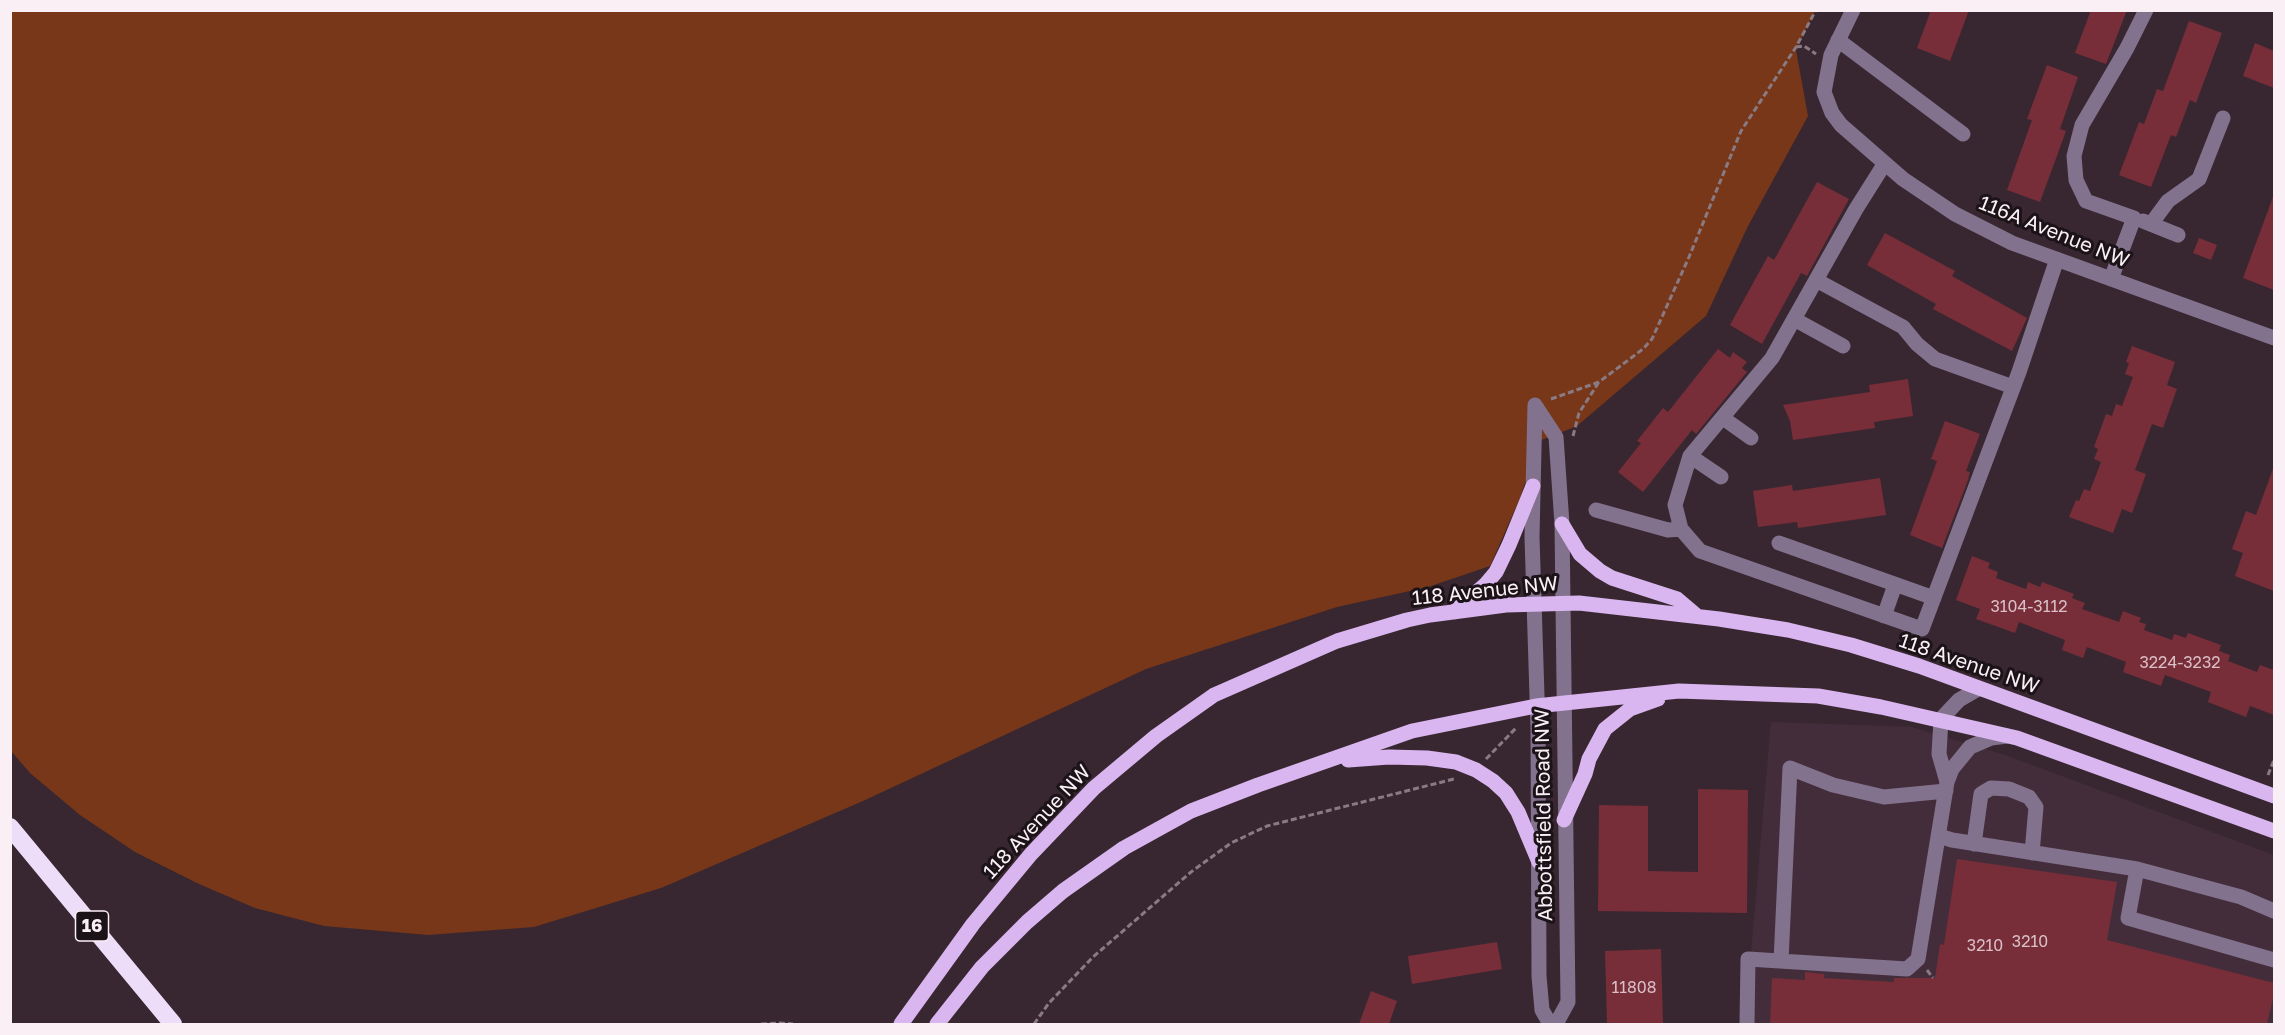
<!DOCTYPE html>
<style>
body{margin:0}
#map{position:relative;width:2285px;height:1035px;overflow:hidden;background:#382731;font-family:"Golos Text",sans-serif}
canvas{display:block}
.frame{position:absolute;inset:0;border:12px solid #fbeff6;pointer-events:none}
</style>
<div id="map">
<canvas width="2285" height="1035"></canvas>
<div class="frame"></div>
</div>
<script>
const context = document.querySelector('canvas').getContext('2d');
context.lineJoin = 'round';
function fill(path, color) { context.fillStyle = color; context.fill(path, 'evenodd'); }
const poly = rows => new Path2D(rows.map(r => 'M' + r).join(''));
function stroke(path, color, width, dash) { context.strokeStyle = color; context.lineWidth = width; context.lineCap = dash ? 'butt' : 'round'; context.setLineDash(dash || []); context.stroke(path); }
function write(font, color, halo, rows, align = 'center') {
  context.font = font + ' "Golos Text",sans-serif'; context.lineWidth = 6; context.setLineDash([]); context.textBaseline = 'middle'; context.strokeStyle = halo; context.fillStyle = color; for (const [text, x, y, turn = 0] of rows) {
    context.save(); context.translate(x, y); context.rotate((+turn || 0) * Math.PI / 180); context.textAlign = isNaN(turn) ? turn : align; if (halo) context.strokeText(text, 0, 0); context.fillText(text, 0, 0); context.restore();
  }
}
fill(poly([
 [1771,722,1911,727,2005,755,2274,855,2274,1024,1745,1024]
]), '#442d3b');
fill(poly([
 [10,11,1815,11,1796,50,1808,116,1748,226,1706,316,1577,426,1539,441,1520,498,1490,566,1428,587,1337,607,1146,669,863,801,661,888,534,927,428,935,324,926,255,908,199,884,135,852,80,815,30,773,11,751]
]), '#773718');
fill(poly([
 [1931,10,1969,10,1950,61,1917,48],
 [2091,10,2127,10,2106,64,2075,53],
 [2189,21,2222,33,2196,103,2190,100,2176,137,2171,135,2151,187,2119,175,2139,122,2144,124,2157,89,2163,91],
 [2255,43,2274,51,2274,88,2243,76],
 [2047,65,2078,77,2060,129,2066,131,2040,202,2007,190,2032,120,2027,119],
 [1817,182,1849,199,1807,276,1801,273,1762,344,1730,325,1768,256,1774,260],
 [2273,197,2274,197,2274,290,2243,278],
 [1885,233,1955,271,1952,276,2027,318,2012,351,1933,309,1936,304,1867,265],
 [2199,238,2217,245,2211,260,2193,253],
 [2132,346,2175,362,2167,385,2177,389,2163,428,2152,424,2135,470,2146,474,2132,513,2122,509,2113,533,2069,517,2076,500,2079,501,2084,489,2090,491,2101,462,2094,459,2098,449,2094,447,2106,414,2112,416,2116,404,2122,406,2133,377,2125,374,2129,363,2126,362],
 [1718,349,1730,358,1733,352,1747,362,1742,368,1747,372,1696,434,1692,430,1643,492,1618,472,1641,443,1637,441,1663,408,1668,412],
 [1908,379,1913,416,1874,422,1875,428,1793,440,1790,421,1783,405,1870,392,1869,385],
 [1945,421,1980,434,1966,471,1970,472,1968,480,1942,548,1910,535,1937,461,1931,459],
 [2273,469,2274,470,2274,591,2235,576,2243,553,2232,549,2246,511,2256,515],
 [1880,478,1886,515,1798,528,1797,522,1758,527,1753,491,1792,485,1793,491],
 [1972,556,1990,563,1988,568,1998,572,1996,578,2026,589,2028,582,2040,587,2042,582,2074,594,2072,598,2085,603,2082,609,2119,622,2123,611,2141,618,2139,622,2146,624,2144,630,2172,640,2174,634,2186,638,2188,633,2221,645,2219,651,2230,655,2228,661,2257,672,2260,665,2274,670,2274,715,2250,706,2246,717,2208,702,2211,692,2165,675,2161,686,2123,672,2126,662,2087,647,2083,658,2062,650,2065,640,2019,622,2015,633,1976,619,1980,609,1956,600],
 [1698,789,1748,790,1747,913,1598,911,1599,805,1648,806,1648,871,1698,872],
 [1957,859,2117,882,2107,940,2274,983,2274,994,2267,1024,1770,1024,1772,978,1805,980,1805,972,1824,974,1824,978,1894,982,1894,978,1935,978,1940,944,1944,945],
 [1497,942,1502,969,1412,984,1408,956],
 [1661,949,1663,1024,1607,1024,1605,951],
 [1371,991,1397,1001,1389,1024,1359,1024]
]), '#772e39');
stroke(poly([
 [1796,47,1804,46,1816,54],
 [1551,399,1599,382,1643,349,1652,339,1689,257,1741,131,1796,47,1816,10],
 [1573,436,1579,413,1599,382],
 [1486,759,1517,727],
 [2268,775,2274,760],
 [1927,970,1933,978],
 [761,1024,780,1023,793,1024],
 [1034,1024,1049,1003,1093,957,1191,872,1231,843,1267,826,1454,779]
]), '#897a83', 3, [6, 3]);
stroke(poly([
 [1853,10,1831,55,1824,92,1832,113,1841,125,1903,179,1955,214,2012,243,2274,338],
 [1838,40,1963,134],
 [1885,163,1856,209,1772,358,1690,456,1675,505,1681,529,1700,551,1922,629,2019,372,2057,259],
 [2143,221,2178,235],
 [2151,224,2168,201,2199,179,2223,118],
 [2111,279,2134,218,2086,201,2076,180,2074,156,2082,125,2127,48,2146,10],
 [1816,280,1903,327,1917,344,1935,359,2013,387],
 [1794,319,1843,346],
 [1723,418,1751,438],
 [1690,456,1721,477],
 [1596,510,1668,530,1681,529],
 [1779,543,1934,598],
 [1884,616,1895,585],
 [1947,782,1939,754,1941,719,1959,700,1978,689],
 [1939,836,1952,840,2137,869,2241,897,2274,911],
 [1974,844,1981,794,1991,788,2009,789,2029,797,2036,807,2032,853],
 [2137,869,2128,918,2274,960],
 [1781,961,1790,768,1833,785,1884,797,1946,791],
 [1550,1024,1542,1010,1539,976,1538,728,1532,537,1535,405,1556,437,1562,524,1568,1002,1556,1024],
 [1747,1024,1748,959,1907,969,1918,959,1947,782,1952,769,1970,747,1991,738,2007,736]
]), '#83728e', 15);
stroke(poly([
 [1562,524,1580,554,1600,571,1612,578,1677,599,1697,616],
 [1454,612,1485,585,1496,572,1509,545,1533,486],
 [1348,760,1389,757,1427,758,1456,762,1476,770,1493,781,1506,793,1518,812,1539,862],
 [1564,820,1585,774,1589,759,1605,729,1630,709,1658,699],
 [901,1024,973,924,1031,854,1094,788,1156,736,1214,695,1337,641,1407,620,1430,615,1506,605,1579,603,1719,619,1788,630,1851,645,1919,666,2274,796],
 [937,1024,982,967,1027,922,1063,891,1124,848,1191,811,1258,785,1412,731,1536,706,1679,691,1818,696,1881,707,2017,738,2274,831]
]), '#d9b6ef', 15);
stroke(poly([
 [10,827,173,1024]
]), '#edddf8', 18);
write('16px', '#dabfc7', null, [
 ["3104-3112",2029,607],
 ["3224-3232",2180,663],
 ["3210",2030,942],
 ["3210",1985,946],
 ["11808",1634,988]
]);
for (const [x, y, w] of [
 [92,926,33]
]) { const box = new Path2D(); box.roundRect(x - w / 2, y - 15, w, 30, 4.5); context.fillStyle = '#1b1317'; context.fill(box); stroke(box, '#fbeff6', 1.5); }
write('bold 18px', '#fbeff6', null, [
 ["16",92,926]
]);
write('20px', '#fbeff6', '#1b1317', [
 ["116A Avenue NW",2054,232,22],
 ["118 Avenue NW",1485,591,-6],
 ["118 Avenue NW",1969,664,19],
 ["Abbottsfield Road NW",1544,815,-91],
 ["118 Avenue NW",1037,822,-47]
]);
</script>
